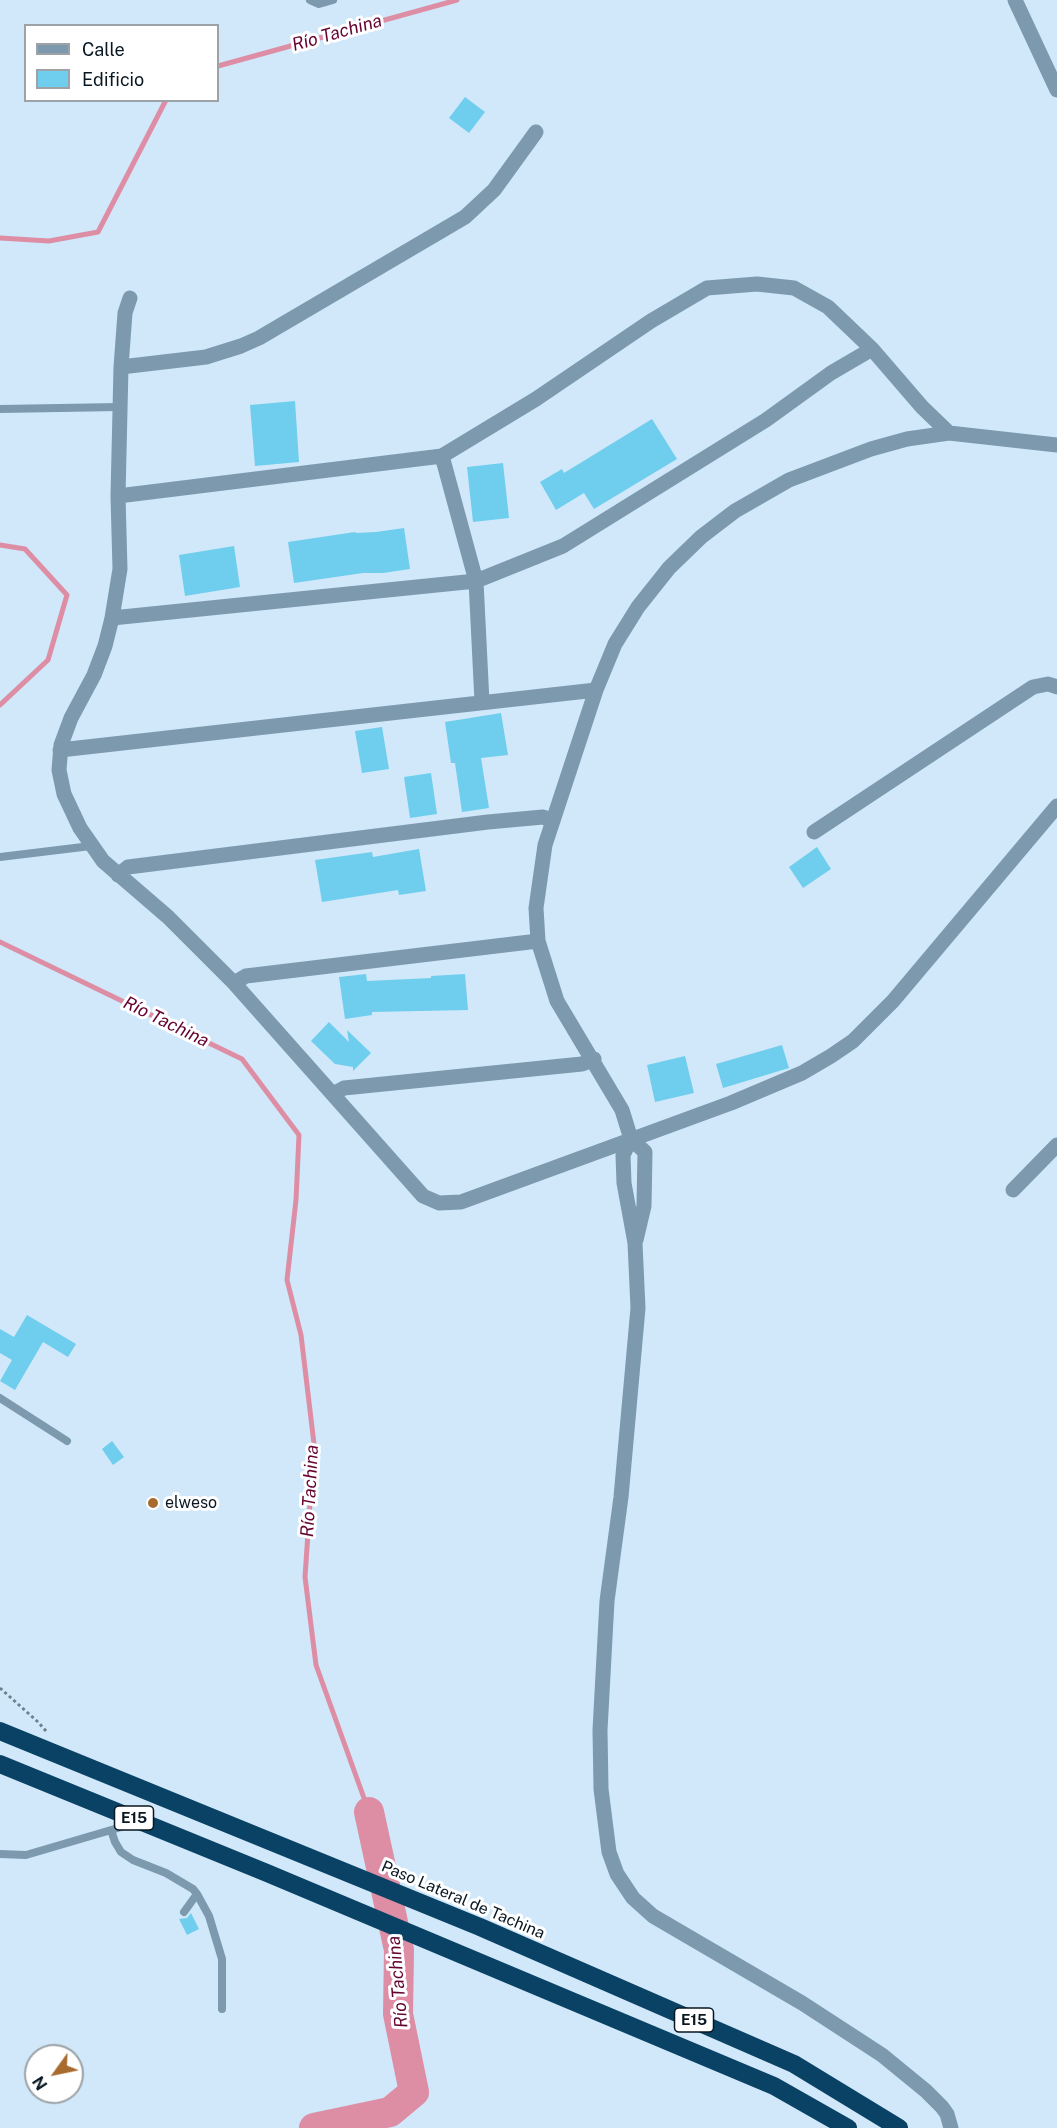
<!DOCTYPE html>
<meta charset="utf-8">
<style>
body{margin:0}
#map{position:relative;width:1057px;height:2128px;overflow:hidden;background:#d0e8fa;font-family:"Public Sans",sans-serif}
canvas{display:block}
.legend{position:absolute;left:24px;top:24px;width:195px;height:78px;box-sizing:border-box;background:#fff;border:2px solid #9ca2a6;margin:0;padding:8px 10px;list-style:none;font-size:18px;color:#081721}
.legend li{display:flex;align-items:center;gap:12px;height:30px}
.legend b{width:30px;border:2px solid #9ca2a6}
.north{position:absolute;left:24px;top:2044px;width:60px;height:60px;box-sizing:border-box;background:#fff;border:2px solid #9ca2a6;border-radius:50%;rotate:237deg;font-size:16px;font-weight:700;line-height:24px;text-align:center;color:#081721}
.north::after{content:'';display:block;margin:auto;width:21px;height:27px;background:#a76a2f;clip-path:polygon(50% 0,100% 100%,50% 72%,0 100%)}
</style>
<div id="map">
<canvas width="1057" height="2128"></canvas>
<ul class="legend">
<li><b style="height:8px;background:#7d99ae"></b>Calle</li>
<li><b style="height:16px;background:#6fceed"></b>Edificio</li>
</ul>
<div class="north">N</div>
</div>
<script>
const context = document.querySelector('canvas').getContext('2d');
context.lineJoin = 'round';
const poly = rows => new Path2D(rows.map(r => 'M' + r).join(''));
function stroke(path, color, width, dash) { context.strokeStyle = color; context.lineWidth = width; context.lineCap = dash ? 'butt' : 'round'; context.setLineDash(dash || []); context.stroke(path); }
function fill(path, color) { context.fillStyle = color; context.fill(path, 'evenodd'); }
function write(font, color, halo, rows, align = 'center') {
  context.font = font + ' "Public Sans",sans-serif'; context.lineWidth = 6; context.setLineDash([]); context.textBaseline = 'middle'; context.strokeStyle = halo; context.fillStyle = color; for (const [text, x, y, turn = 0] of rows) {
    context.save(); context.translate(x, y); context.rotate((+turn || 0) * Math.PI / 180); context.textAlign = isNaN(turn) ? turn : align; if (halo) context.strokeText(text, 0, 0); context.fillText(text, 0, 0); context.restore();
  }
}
stroke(poly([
 [218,66,457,0],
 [0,238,49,241,98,232,166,100],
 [0,545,25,549,67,595,48,660,0,705],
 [0,942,242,1059,299,1135,296,1200,287,1280,301,1335,314,1444,305,1577,316,1665,369,1812]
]), '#dd8ea5', 5);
stroke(poly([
 [314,2128,390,2112,414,2092,398,2014,399,1950,369,1812]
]), '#dd8ea5', 30);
fill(poly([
 [465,97,485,112,469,133,449,118],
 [295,401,299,462,255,466,250,405],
 [652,419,677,459,594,509,584,493,556,510,540,482,562,469,564,473],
 [503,463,509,518,473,522,467,467],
 [404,528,410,569,383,573,363,573,294,583,288,542,355,532,356,533,376,532],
 [234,546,240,587,185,596,179,555],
 [501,713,508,755,481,758,489,808,462,812,455,763,451,763,445,722],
 [382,727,389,769,362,773,355,731],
 [431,773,437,814,410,818,404,777],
 [817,847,831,869,803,888,789,867],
 [419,849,426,891,399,895,398,890,322,902,315,860,372,852,373,857],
 [366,974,367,981,431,978,431,976,465,974,468,1010,372,1012,372,1015,345,1019,339,977],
 [329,1022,349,1042,347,1030,371,1053,353,1071,353,1067,335,1064,311,1041],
 [782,1045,789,1068,723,1088,716,1064],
 [685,1056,694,1093,655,1102,647,1065],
 [27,1315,76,1344,68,1357,43,1342,15,1390,0,1381,12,1360,0,1353,0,1329,14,1337],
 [112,1441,124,1457,113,1465,102,1449],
 [191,1913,199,1929,187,1935,179,1919,187,1918]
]), '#6fceed');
stroke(poly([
 [0,1688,38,1722,46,1731]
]), '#6c7f8d', 3, [3, 3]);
stroke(poly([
 [310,0,319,4,333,0],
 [0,409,119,407],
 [0,857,91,846],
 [0,1398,67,1441],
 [111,1830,115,1842,121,1852,133,1860,166,1873,193,1889,197,1894,209,1916,222,1959,222,2009],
 [0,1854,26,1855,135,1823],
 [184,1912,197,1894]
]), '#7d99ae', 8);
stroke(poly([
 [1015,0,1057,90],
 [130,298,125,313,121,367,118,496,120,569,112,618,105,646,94,675,71,718,61,745,59,770,64,794,80,828,103,861,168,917,234,983,423,1196,439,1203,461,1202,731,1103,802,1073,831,1056,853,1041,893,1001,1057,806],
 [121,367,206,357,241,346,259,338,465,217,494,190,536,132],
 [442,456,536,399,651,321,707,288,757,284,794,288,828,307,872,349],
 [118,496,442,456,476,581,482,702],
 [112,618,476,581,563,546,766,420,831,373,872,349,922,407,949,433],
 [60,750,596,690],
 [814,832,1033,687,1048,684,1057,687],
 [118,875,128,867,488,822,543,817,553,821],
 [234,983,246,976,538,941],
 [333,1094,344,1088,582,1064,594,1059],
 [631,1139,623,1155,624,1183,635,1243,638,1308,621,1497,607,1601,600,1730,601,1789,609,1852,617,1874,633,1898,653,1916,802,2003,882,2055,926,2091,942,2107,947,2114,951,2128],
 [1013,1190,1057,1145],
 [636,1240,644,1206,645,1152,631,1139,622,1110,557,1001,538,941,536,908,545,845,596,690,615,644,638,607,669,568,701,537,735,511,789,480,871,449,907,439,949,433,1057,445]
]), '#7d99ae', 15);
stroke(poly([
 [0,1731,480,1927,794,2064,899,2128],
 [0,1764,267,1873,774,2086,848,2128]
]), '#094264', 18);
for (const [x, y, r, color] of [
 [153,1503,6,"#a76a2f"]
]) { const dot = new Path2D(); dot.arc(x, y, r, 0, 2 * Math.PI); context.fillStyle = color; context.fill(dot); stroke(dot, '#fff', 2); }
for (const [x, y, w] of [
 [134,1818,39],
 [694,2020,39]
]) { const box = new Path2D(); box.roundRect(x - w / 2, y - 12, w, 24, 4.5); context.fillStyle = '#fff'; context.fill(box); stroke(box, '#081721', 1.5); }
write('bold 15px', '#081721', null, [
 ["E15",134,1818],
 ["E15",694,2020]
]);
write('16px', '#081721', '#fff', [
 ["elweso",165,1503]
], 'left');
write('16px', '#081721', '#fff', [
 ["Paso Lateral de Tachina",463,1900,23]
]);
write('italic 18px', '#650331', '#fff', [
 ["Río Tachina",337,33,-16],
 ["Río Tachina",166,1022,26],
 ["Río Tachina",310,1491,-87],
 ["Río Tachina",398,1982,-95]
]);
</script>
